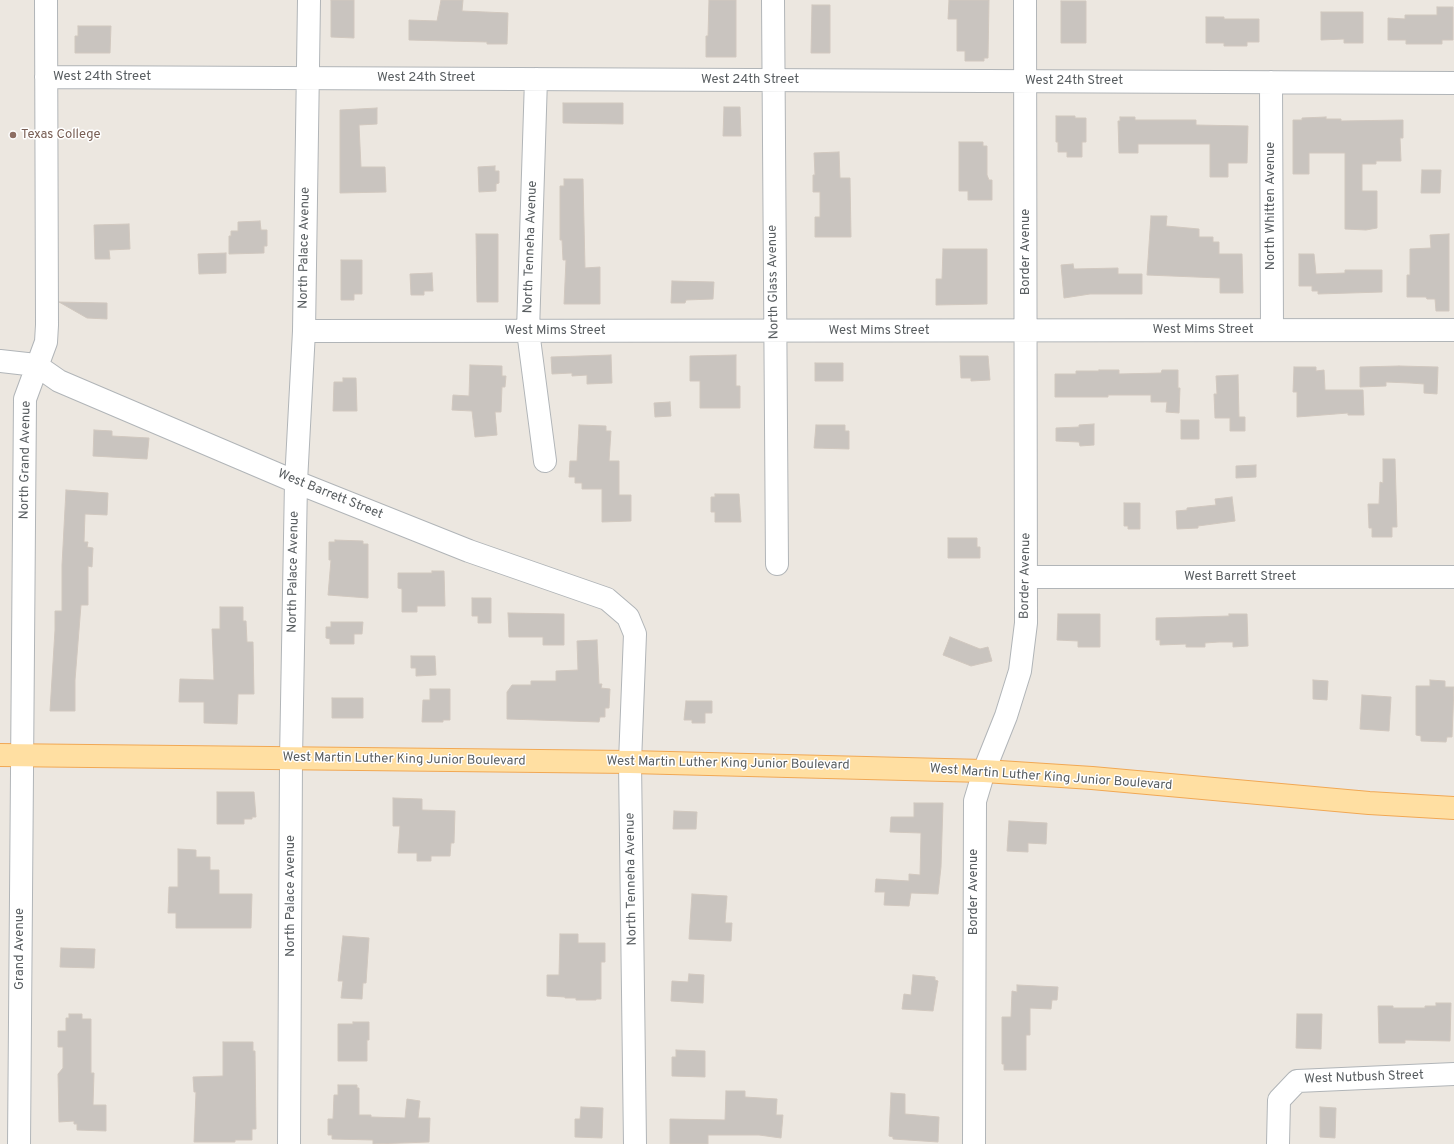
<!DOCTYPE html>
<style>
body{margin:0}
canvas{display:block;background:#ece7e0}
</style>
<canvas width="1454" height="1144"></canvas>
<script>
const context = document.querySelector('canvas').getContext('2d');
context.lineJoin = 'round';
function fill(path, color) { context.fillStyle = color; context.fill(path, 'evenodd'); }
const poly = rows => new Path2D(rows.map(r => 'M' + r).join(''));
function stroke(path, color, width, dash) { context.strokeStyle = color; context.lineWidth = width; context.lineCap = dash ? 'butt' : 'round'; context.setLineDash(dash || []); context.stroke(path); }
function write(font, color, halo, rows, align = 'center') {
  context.font = font + ' Overpass,sans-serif'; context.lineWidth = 3; context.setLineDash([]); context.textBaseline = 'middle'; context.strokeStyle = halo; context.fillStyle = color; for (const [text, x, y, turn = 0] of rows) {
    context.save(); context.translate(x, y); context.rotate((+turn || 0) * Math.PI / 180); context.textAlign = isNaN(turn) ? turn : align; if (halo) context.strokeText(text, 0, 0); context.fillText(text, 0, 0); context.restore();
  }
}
const building = poly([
 [331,0,354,0,354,38,331,37,331,0],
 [441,0,463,0,462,11,508,13,507,44,487,44,487,42,409,40,409,20,437,21,441,0],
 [709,0,736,0,736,57,706,57,706,36,708,36,709,0],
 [949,0,989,0,988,58,984,58,984,61,965,61,965,51,957,51,957,19,948,19,949,0],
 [1061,1,1086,1,1086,43,1061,43,1061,1],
 [812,5,830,5,830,53,811,53,812,5],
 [1437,7,1453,7,1453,40,1442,40,1442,44,1406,44,1406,40,1388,40,1388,18,1405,19,1405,15,1437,15,1437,7],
 [1321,12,1363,12,1363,43,1344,43,1344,39,1321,40,1321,12],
 [1206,17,1224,17,1224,19,1259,19,1259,42,1247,42,1247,46,1224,46,1224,43,1206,43,1206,17],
 [78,26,111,26,110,53,75,53,75,36,78,36,78,26],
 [563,103,623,103,623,124,563,123,563,103],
 [724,107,740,107,741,136,723,136,724,107],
 [377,108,377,124,359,125,361,167,385,167,386,192,340,193,340,110,377,108],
 [1056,116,1075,116,1075,118,1086,118,1086,142,1082,142,1082,157,1067,157,1067,152,1058,152,1058,142,1056,142,1056,116],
 [1120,117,1135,117,1135,120,1196,120,1196,125,1248,126,1247,163,1228,163,1228,177,1210,177,1210,144,1138,144,1138,153,1119,153,1118,121,1120,121,1120,117],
 [1326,117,1326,119,1341,119,1341,121,1403,120,1403,138,1400,138,1401,161,1376,161,1376,164,1362,164,1362,191,1377,191,1377,228,1366,230,1345,229,1345,153,1309,153,1309,174,1293,174,1293,120,1302,120,1302,118,1326,117],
 [959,142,983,142,983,146,987,146,987,175,989,180,992,180,992,200,968,200,968,191,959,191,959,142],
 [839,152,840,178,850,178,851,237,815,237,815,217,820,217,820,192,813,192,813,175,815,175,814,153,839,152],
 [495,166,495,171,499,171,499,183,496,184,496,191,479,192,478,167,495,166],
 [1422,170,1441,170,1440,193,1421,193,1422,170],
 [564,179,583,179,585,268,600,267,600,304,564,304,566,260,563,260,562,240,560,240,560,186,564,186,564,179],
 [1151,216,1167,216,1166,226,1199,229,1199,237,1213,237,1213,242,1219,242,1219,254,1242,254,1243,293,1220,293,1220,278,1147,275,1151,216],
 [260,221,261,230,267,230,267,246,264,246,264,253,229,254,229,236,231,236,231,231,238,231,238,222,260,221],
 [129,224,130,249,109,250,110,259,95,259,94,225,129,224],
 [476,234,498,234,498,302,477,302,476,234],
 [1449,234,1449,311,1436,311,1435,299,1427,299,1426,297,1407,297,1407,275,1410,275,1410,249,1431,248,1430,235,1449,234],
 [943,249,987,249,987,304,936,305,936,279,942,279,943,249],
 [226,253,226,273,199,274,198,254,226,253],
 [1299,254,1314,254,1316,274,1345,273,1345,270,1382,270,1382,292,1318,294,1318,291,1312,291,1312,286,1299,286,1299,254],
 [341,260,362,260,362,294,354,294,354,300,341,300,341,260],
 [1073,264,1074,269,1118,268,1118,274,1142,274,1142,294,1090,294,1064,298,1061,265,1073,264],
 [432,273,433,291,424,291,424,295,411,295,410,274,432,273],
 [672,281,714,282,713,299,686,300,685,303,671,303,672,281],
 [59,302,107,303,107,319,87,318,59,302],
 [611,355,612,383,587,384,587,375,572,376,572,373,552,374,551,357,611,355],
 [736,355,736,386,740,386,740,408,700,408,700,381,690,381,690,356,736,355],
 [960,356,988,356,990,380,971,381,971,378,961,378,960,356],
 [815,363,843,363,843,381,815,381,815,363],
 [470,365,502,366,502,376,506,376,505,387,502,387,501,412,495,412,497,435,475,437,472,411,452,410,453,395,469,396,470,365],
 [1399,366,1438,367,1437,394,1424,393,1424,384,1410,383,1386,382,1386,386,1360,387,1360,367,1399,366],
 [1294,367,1316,367,1316,371,1324,370,1325,390,1363,390,1364,415,1348,415,1348,413,1297,417,1297,392,1293,392,1294,367],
 [1099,370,1119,370,1119,374,1161,373,1162,370,1178,370,1178,388,1180,388,1179,413,1166,412,1167,402,1151,402,1151,395,1108,395,1108,397,1055,397,1055,374,1076,374,1076,371,1099,371,1099,370],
 [1238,375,1239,417,1245,417,1245,431,1230,431,1230,418,1215,418,1214,394,1217,394,1216,376,1238,375],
 [343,378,356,378,357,411,333,411,334,382,343,382,343,378],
 [670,402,671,416,655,417,654,403,670,402],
 [1181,420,1199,420,1199,439,1181,439,1181,420],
 [1094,424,1094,445,1080,446,1079,442,1056,441,1056,428,1079,427,1079,425,1094,424],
 [579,425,606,426,606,431,611,431,609,461,619,461,619,495,631,495,631,521,602,522,602,489,582,489,582,483,575,483,575,477,569,477,570,461,577,461,579,425],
 [816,425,845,425,845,431,849,431,849,449,814,448,816,425],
 [94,430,112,431,112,436,149,438,147,459,93,456,94,430],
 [1383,459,1395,459,1397,527,1392,527,1392,537,1372,537,1372,528,1369,528,1368,504,1379,504,1380,482,1383,483,1383,459],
 [1256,465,1256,477,1236,478,1236,466,1256,465],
 [66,490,108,493,107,515,85,514,84,542,88,542,87,547,93,548,92,567,88,566,88,605,81,605,75,680,75,711,50,711,55,630,55,611,62,611,62,565,66,490],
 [715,494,739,494,741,522,715,522,715,512,711,512,711,497,715,497,715,494],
 [1232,497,1235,521,1198,526,1198,528,1177,529,1176,511,1187,510,1187,508,1216,505,1215,499,1232,497],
 [1124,503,1140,503,1140,529,1128,529,1128,526,1124,526,1124,503],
 [948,538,977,538,977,547,980,547,980,558,948,558,948,538],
 [335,540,363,541,363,544,368,544,368,598,328,595,331,560,329,560,329,542,335,542,335,540],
 [432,571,444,571,445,606,417,606,417,612,402,612,402,589,398,588,398,573,432,573,432,571],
 [472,598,491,598,491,623,478,623,478,616,472,616,472,598],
 [220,607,243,607,243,621,246,621,247,642,253,642,254,694,238,694,237,724,204,723,204,702,179,702,180,679,214,680,212,629,220,629,220,607],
 [508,613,564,614,564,645,543,645,543,637,509,637,508,613],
 [1058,614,1100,614,1100,647,1078,647,1078,641,1057,640,1058,614],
 [1229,614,1247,614,1248,646,1233,647,1233,642,1219,642,1205,643,1205,647,1186,647,1186,644,1160,645,1160,640,1156,640,1156,618,1229,616,1229,614],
 [331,622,363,622,362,634,354,634,354,644,330,644,330,639,326,638,326,627,331,627,331,622],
 [950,637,980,649,988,647,992,661,971,666,943,655,950,637],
 [597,640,599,684,602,684,601,688,610,689,609,708,605,708,605,717,600,717,599,722,507,719,507,692,512,685,531,685,531,681,556,681,556,671,578,670,577,641,597,640],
 [411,656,435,656,436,675,416,676,416,668,411,668,411,656],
 [1313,680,1328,681,1327,700,1313,699,1313,680],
 [1430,680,1445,681,1445,687,1454,687,1452,737,1447,737,1446,742,1421,741,1421,736,1416,735,1416,686,1430,686,1430,680],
 [430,689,450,689,450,720,443,720,443,722,422,722,423,700,430,700,430,689],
 [1362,695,1391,697,1389,731,1360,729,1362,695],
 [332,698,363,698,363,718,332,718,332,698],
 [686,701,712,701,712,713,705,713,705,723,692,723,692,720,684,720,686,701],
 [217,792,254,792,256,817,252,817,252,819,244,819,244,824,217,824,217,792],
 [393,798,422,799,422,810,455,811,454,843,451,843,450,856,431,856,431,861,417,861,417,853,398,853,400,826,393,826,393,798],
 [914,803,943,803,941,867,938,894,911,893,909,906,884,905,885,892,875,892,876,879,909,881,909,874,920,875,921,833,890,832,891,817,914,817,914,803],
 [674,811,697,812,696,829,673,829,674,811],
 [1009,821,1047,823,1046,844,1028,843,1028,852,1007,851,1009,821],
 [178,849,196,850,196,857,210,857,210,870,219,870,219,894,252,894,251,928,176,928,176,913,168,913,169,887,178,887,178,849],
 [692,894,727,896,725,923,732,923,731,941,689,939,692,894],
 [560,934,578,934,578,943,605,943,605,962,601,962,601,999,596,999,596,1000,576,1000,576,998,565,998,565,997,547,996,547,975,559,975,560,934],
 [343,936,369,938,366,983,363,983,362,999,341,998,343,981,338,981,343,936],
 [61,948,95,949,94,968,60,967,61,948],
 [689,974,704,975,703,1003,671,1001,672,981,688,982,689,974],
 [913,975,935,977,935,980,938,981,933,1011,902,1009,904,994,911,995,913,975],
 [1017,985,1058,987,1057,1000,1052,1000,1051,1009,1030,1008,1030,1035,1026,1035,1026,1070,1004,1070,1004,1064,1002,1064,1002,1017,1011,1017,1012,991,1017,992,1017,985],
 [1436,1003,1451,1003,1450,1041,1405,1040,1405,1043,1379,1043,1378,1006,1393,1006,1393,1008,1425,1008,1425,1006,1436,1006,1436,1003],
 [69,1014,82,1014,82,1019,91,1019,91,1073,94,1073,93,1105,106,1105,106,1131,77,1130,77,1124,74,1124,74,1121,59,1122,58,1074,63,1068,63,1047,58,1047,58,1031,66,1031,66,1018,69,1018,69,1014],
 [1297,1014,1322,1014,1321,1049,1296,1048,1297,1014],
 [353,1022,369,1022,369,1040,367,1040,367,1061,338,1061,338,1024,353,1024,353,1022],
 [223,1042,253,1042,253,1051,255,1051,256,1129,252,1129,252,1140,235,1140,235,1142,194,1142,196,1092,194,1092,193,1077,223,1076,223,1042],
 [676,1050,705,1051,705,1077,672,1076,672,1057,676,1057,676,1050],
 [338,1085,357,1085,357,1088,359,1088,359,1115,371,1115,371,1117,405,1118,407,1099,420,1101,418,1118,430,1118,429,1142,373,1144,373,1140,332,1139,332,1135,328,1135,328,1119,333,1119,334,1095,338,1095,338,1085],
 [726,1091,745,1091,745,1097,777,1099,776,1115,783,1115,781,1138,759,1135,708,1135,708,1144,670,1144,670,1119,725,1120,726,1091],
 [891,1093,905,1094,905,1114,939,1117,938,1142,893,1139,893,1137,889,1136,891,1093],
 [581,1107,603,1108,602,1138,575,1137,575,1119,580,1119,581,1107],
 [1320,1107,1336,1108,1335,1138,1320,1137,1320,1107]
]);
fill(building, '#c9c4bf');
stroke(building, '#d1c8bf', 1);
const minor = poly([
 [773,0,777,564],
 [46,77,1454,83],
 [536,79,528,331,545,461],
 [1271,82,1272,330],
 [304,331,1454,330],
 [0,361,36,365,59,381,296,482,469,551,607,599,628,617,635,634,630,762,635,1144],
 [1026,577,1454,577],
 [19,1144,25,399,46,342,47,325,46,0],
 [289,1144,291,759,296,482,304,331,309,0],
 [974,1144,975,801,984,771,1006,716,1020,671,1026,623,1025,0],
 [1278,1144,1279,1100,1297,1081,1454,1074]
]);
const major = poly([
 [0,755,630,762,984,771,1092,778,1369,803,1454,808]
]);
stroke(minor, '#b1b5b8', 24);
stroke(major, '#f1a854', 24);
stroke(minor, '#fff', 22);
stroke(major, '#ffdfa2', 22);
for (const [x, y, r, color] of [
 [13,135,4,"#8d6e63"]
]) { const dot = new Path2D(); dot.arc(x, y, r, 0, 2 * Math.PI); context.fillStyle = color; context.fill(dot); stroke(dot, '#fff', 1.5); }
write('13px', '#595e61', '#fff', [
 ["West 24th Street",102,77],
 ["West 24th Street",426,78],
 ["West 24th Street",750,80],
 ["West 24th Street",1074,81],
 ["North Whitten Avenue",1271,206,-90],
 ["North Tenneha Avenue",531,247,-88],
 ["North Palace Avenue",305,248,-89],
 ["Border Avenue",1026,252,-90],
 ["North Glass Avenue",774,282,-91],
 ["West Mims Street",1203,330],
 ["West Mims Street",555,331],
 ["West Mims Street",879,331],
 ["North Grand Avenue",26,460,-89],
 ["West Barrett Street",330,495,22],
 ["North Palace Avenue",294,572,-89],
 ["Border Avenue",1026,576,-89],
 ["West Barrett Street",1240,577],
 ["West Martin Luther King Junior Boulevard",404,760,1],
 ["West Martin Luther King Junior Boulevard",728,764,1],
 ["West Martin Luther King Junior Boulevard",1051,778,4],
 ["North Tenneha Avenue",632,879,-91],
 ["Border Avenue",974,892,-90],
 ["North Palace Avenue",291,896,-90],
 ["Grand Avenue",20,949,-90],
 ["West Nutbush Street",1364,1078,-2]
]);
write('13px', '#785e54', '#fff', [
 ["Texas College",21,135]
], 'left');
</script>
